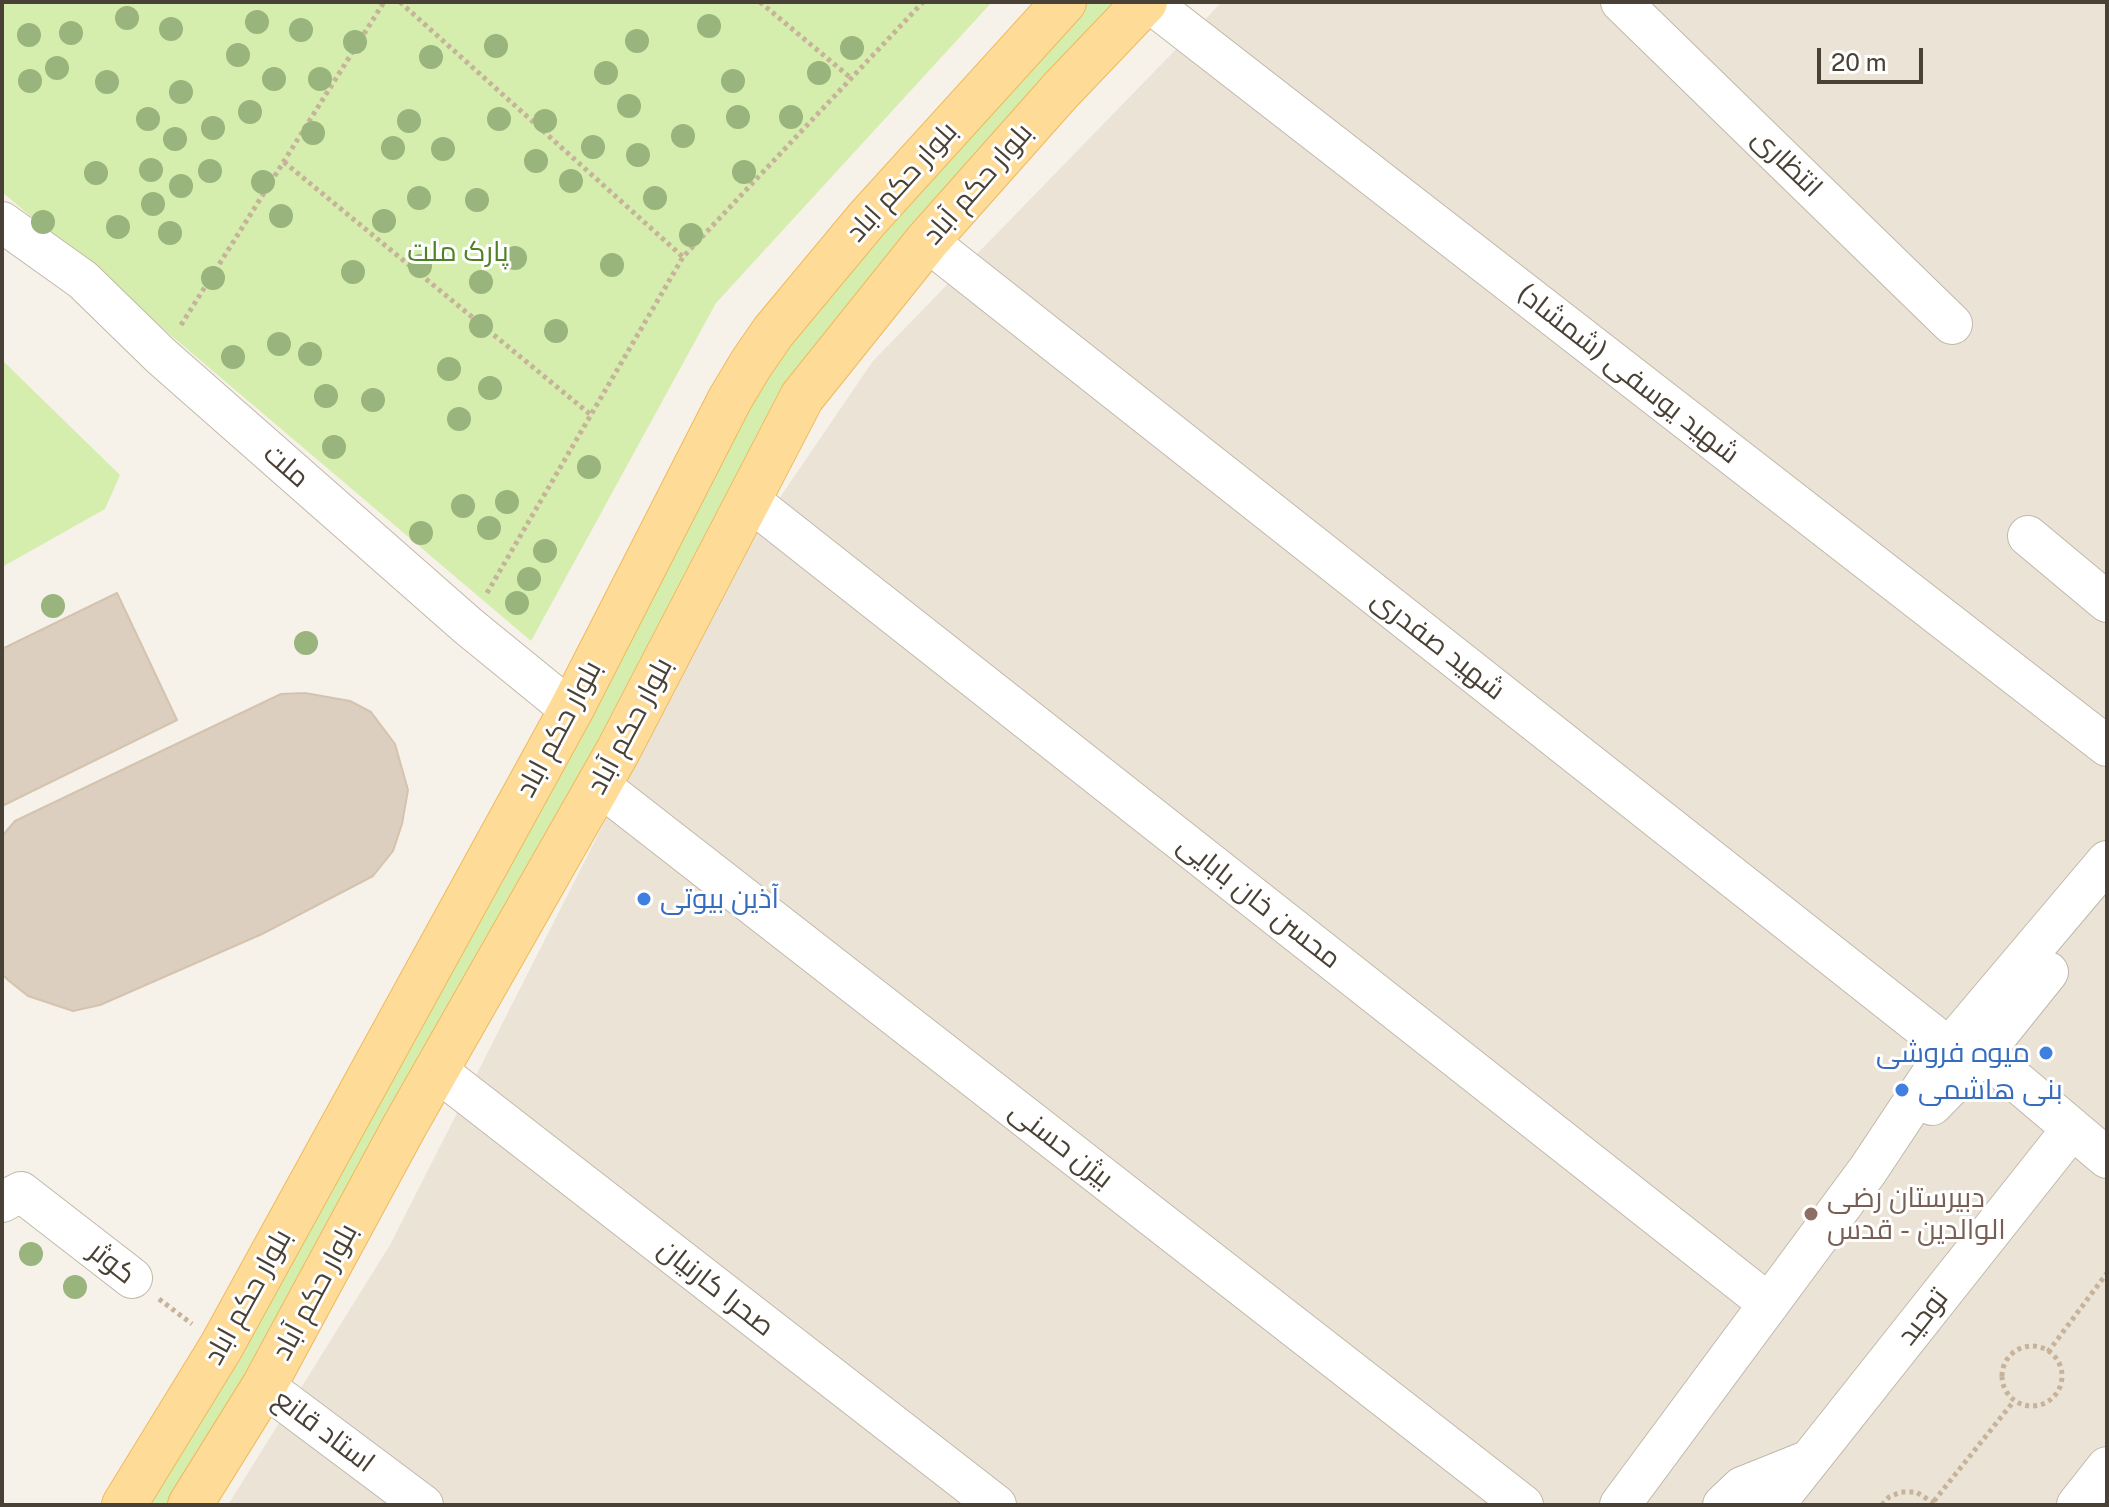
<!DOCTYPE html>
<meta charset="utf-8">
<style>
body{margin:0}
#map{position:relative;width:2109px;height:1507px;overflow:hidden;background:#f6f1e9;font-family:"Public Sans",sans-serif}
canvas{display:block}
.frame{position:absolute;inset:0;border:4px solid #4a4136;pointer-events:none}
.scale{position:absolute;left:1817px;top:48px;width:106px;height:36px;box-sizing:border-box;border:4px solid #4a4136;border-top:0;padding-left:10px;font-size:24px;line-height:28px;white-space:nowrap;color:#4a4136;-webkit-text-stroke:6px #fff;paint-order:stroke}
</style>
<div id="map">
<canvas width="2109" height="1507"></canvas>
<div class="frame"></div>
<div class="scale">20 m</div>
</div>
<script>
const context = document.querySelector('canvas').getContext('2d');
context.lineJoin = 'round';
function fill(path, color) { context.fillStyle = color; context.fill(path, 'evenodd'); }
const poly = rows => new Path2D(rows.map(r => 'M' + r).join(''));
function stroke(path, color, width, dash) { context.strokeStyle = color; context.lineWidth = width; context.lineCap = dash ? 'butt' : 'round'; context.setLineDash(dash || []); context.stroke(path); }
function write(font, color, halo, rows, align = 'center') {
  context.font = font + ' "Public Sans",Cairo,sans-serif'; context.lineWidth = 6; context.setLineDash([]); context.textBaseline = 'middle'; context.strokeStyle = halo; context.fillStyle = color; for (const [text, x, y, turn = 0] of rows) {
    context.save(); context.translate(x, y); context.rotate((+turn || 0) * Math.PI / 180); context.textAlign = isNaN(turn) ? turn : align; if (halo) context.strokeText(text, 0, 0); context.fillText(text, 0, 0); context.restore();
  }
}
fill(poly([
 [1222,2,2107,2,2107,1505,228,1505,390,1245,738,559,873,361]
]), '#eae3d6');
fill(poly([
 [2,2,992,2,716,303,531,641,2,192],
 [1064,2,1145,2,802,397,190,1505,124,1505,730,399],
 [2,360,120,475,105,509,2,567]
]), '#d5eeae');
const building = poly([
 [117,593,177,720,2,806,2,649,117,593],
 [305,693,350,701,371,712,395,744,408,790,402,824,393,851,373,876,262,934,100,1005,73,1011,28,996,8,980,2,974,2,836,15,821,281,694,305,693]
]);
fill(building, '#dccfc0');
stroke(building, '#d4c3af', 2);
const minor = poly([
 [1149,2,2107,746],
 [1621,2,1952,324],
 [2,222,83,280,161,356,468,626,571,710],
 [927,241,1949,1048],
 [749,500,1769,1304],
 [2028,536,2107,602],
 [599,785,1523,1505],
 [1983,1053,2107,1158],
 [436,1070,996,1505],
 [1932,1105,1983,1053,2048,972],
 [2,1202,21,1192,132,1278],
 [264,1386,423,1505],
 [1620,1505,1868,1170,1949,1048,2107,861],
 [1723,1505,1742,1487,1807,1461],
 [1774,1505,2072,1129],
 [2077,1505,2107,1467]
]);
const major = poly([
 [124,1505,221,1347,571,710,730,399,751,364,773,332,867,219,1064,2],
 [190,1505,264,1386,404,1127,618,751,802,397,927,241,1061,90,1145,2]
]);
stroke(minor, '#c2b8aa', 42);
stroke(major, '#f0ba5c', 46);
stroke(poly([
 [400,2,683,257],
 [760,2,852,79],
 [284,162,591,415],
 [181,325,384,2],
 [487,593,683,257,923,2],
 [159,1299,192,1324],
 '2002 1376a30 30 0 1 1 60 0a30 30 0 1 1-60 0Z',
 [2048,1352,2107,1273],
 [1934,1501,2014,1401],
 [1882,1505,1889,1497,1901,1492,1916,1492,1937,1505]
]), '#c6b39a', 5, [4, 4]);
stroke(minor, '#fff', 40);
stroke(major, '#ffdb98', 44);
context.fillStyle = '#99b47c';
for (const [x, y] of [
 [127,18],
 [257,22],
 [709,26],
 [171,29],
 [301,30],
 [71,33],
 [29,35],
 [637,41],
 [355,42],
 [496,46],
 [852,48],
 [238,55],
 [431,57],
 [57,68],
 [606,73],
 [819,73],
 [274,79],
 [320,79],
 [30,81],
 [733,81],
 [107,82],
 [181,92],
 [629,106],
 [250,112],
 [738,117],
 [791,117],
 [148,119],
 [499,119],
 [409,121],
 [545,121],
 [213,128],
 [313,133],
 [683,136],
 [175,139],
 [593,147],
 [393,148],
 [443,149],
 [638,155],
 [536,161],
 [151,170],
 [210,171],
 [744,172],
 [96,173],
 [571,181],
 [263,182],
 [181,186],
 [419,198],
 [655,198],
 [477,200],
 [153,204],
 [281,216],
 [384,221],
 [43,222],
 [118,227],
 [170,233],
 [691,235],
 [515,258],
 [612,265],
 [420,266],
 [353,272],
 [213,278],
 [481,282],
 [481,326],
 [556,331],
 [279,344],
 [310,354],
 [233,357],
 [449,369],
 [490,388],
 [326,396],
 [373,400],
 [459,419],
 [334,447],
 [589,467],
 [507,502],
 [463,506],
 [489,528],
 [421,533],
 [545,551],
 [529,579],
 [517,603],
 [53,606],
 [306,643],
 [31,1254],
 [75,1287]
]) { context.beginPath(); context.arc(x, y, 12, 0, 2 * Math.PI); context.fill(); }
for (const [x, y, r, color] of [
 [644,899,8,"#3f7fe0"],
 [2046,1053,8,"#3f7fe0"],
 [1902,1090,8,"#3f7fe0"],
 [1811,1214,8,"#8d6e63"]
]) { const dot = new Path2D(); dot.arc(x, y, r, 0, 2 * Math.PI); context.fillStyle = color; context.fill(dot); stroke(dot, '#fff', 3); }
write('28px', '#4a4136', '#fff', [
 ["انتظاری",1787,163,44],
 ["بلوار حکم اباد",902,182,-48],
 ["بلوار حکم آباد",978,184,-49],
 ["شهید یوسفی (شمشاد)",1628,374,38],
 ["ملت",286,466,41],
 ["شهید صفدری",1438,645,38],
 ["بلوار حکم آباد",630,726,-62],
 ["بلوار حکم اباد",559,729,-62],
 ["محسن خان بابایی",1259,902,38],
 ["بیژن حسنی",1061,1145,38],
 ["کوثر",112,1263,38],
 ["صحرا کارنیان",716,1288,38],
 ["بلوار حکم آباد",315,1292,-62],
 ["بلوار حکم اباد",248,1297,-61],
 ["توحید",1923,1317,-52],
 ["استاد قانع",324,1431,37]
]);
write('28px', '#4d8322', '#fff', [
 ["پارک ملت",458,252]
]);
write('28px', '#366cbe', '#fff', [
 ["آذین بیوتی",660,899],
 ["میوه فروشی",2030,1053,"right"],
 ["بنی هاشمی",1918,1090]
], 'left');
write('28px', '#785e54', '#fff', [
 ["دبیرستان رضی",1827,1198],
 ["الوالدین - قدس",1827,1230]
], 'left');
</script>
